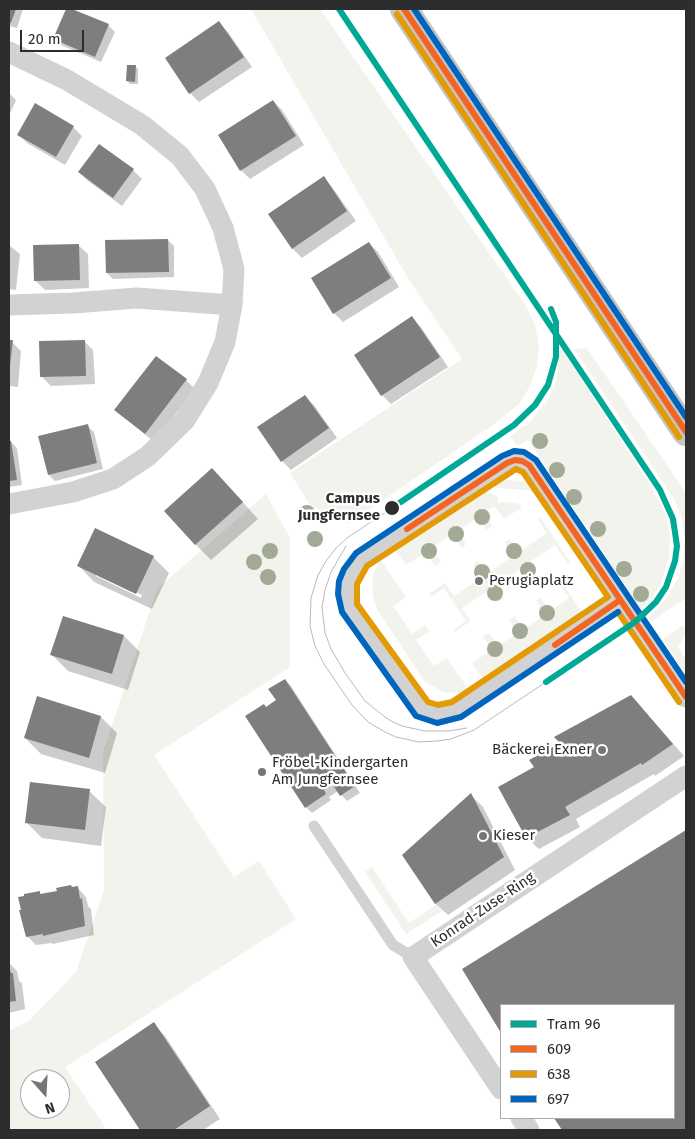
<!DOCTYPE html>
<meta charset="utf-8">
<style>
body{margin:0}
#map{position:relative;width:695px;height:1139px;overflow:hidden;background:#fff;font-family:"Fira Sans",sans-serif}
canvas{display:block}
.frame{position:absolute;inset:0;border:10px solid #2d2d2d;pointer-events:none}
.legend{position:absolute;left:500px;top:1004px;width:175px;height:115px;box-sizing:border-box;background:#fff;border:1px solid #ababab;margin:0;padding:6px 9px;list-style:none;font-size:15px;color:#2d2d2d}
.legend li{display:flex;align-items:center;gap:10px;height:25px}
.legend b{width:25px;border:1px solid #ababab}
.north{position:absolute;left:20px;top:1069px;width:50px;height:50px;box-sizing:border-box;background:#fff;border:1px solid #ababab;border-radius:50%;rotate:161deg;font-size:14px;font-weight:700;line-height:20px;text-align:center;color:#2d2d2d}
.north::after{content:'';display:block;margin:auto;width:18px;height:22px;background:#767676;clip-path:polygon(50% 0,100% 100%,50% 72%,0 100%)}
.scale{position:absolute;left:20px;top:30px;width:64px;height:22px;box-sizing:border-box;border:2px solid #2d2d2d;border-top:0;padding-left:6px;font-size:15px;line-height:18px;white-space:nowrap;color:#2d2d2d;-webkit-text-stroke:4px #fff;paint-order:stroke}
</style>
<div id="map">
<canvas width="695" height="1139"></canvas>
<div class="frame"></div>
<ul class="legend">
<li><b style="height:6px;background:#00a995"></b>Tram 96</li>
<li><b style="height:6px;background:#f26522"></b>609</li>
<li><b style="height:6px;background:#e39a04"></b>638</li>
<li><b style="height:6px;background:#0065bd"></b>697</li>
</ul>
<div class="north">N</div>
<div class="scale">20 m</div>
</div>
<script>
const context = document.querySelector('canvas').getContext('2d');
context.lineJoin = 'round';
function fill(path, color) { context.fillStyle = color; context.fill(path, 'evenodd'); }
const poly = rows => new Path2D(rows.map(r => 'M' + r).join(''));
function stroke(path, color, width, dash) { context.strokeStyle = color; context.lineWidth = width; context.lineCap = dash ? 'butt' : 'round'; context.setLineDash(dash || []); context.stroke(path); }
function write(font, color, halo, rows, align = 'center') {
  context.font = font + ' "Fira Sans",sans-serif'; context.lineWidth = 5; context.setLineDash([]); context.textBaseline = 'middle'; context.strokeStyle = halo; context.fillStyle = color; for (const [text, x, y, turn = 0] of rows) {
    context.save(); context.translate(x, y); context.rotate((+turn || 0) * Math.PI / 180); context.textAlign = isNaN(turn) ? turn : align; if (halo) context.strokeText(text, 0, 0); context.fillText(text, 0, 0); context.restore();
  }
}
fill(poly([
 [251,9,320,9,526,306,535,325,539,346,537,366,530,386,519,404,493,425,348,524,310,505,290,473,462,359,408,278],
 [587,348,686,493,686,598,652,621,648,618,666,599,678,579,683,561,685,542,683,526,680,512,673,497,574,349],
 [562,349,653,490,665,513,670,535,669,558,662,580,657,591,641,609,528,440,518,446,510,436,528,424,548,400,556,381,559,360,559,350],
 [502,480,523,481,532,486,540,495,537,497,533,493,527,490,497,488,492,484],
 [483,489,498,497,498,502,513,503,519,504,522,507,504,519,494,506,484,513,493,526,487,530,478,517,457,531,466,544,462,548,452,534,432,548,441,562,435,566,426,552,406,565,394,549],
 [266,494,290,538,290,667,154,755,234,877,259,861,296,919,65,1067,107,1130,9,1130,9,1031,30,1020,76,972,104,890,103,752,157,589],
 [30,1079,60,1079,60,1109,30,1109],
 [541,518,570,562,568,564,555,545,527,564,536,577,531,580,522,568,495,586,504,599,498,602,489,590,462,608,471,621,455,632,453,630,466,621,444,588,431,597,429,594,445,583,454,596,481,578,473,564,478,561,487,574,513,556,505,542,510,539,519,552,547,533,538,520],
 [380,559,406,597,393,606,412,634,425,625,429,631,416,640,434,666,447,658,469,690,459,693,443,692,425,682,377,609,373,595,372,583,374,573],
 [563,584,583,614,484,681,472,663,492,650,483,637,489,633,498,646,518,633,509,620,515,616,524,629,545,615,536,601,541,598,550,611,569,598,560,585],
 [683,625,686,633,678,647,686,660,686,676,664,642,664,638],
 [372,867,409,923,437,904,442,911,406,934,365,872]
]), '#f1f3ec');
fill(poly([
 [9,9,23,9,17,28,9,26],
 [68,9,109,26,115,32,101,62,61,45,55,39],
 [219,23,228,32,252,67,199,102,190,93],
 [136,67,138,69,138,84,130,84,127,81],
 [9,93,16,100,9,116],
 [273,101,282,110,304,145,250,179,241,170,219,136],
 [73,127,82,136,65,165,27,143,18,134],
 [133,170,142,179,122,206,88,181,79,172],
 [323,178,332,187,356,221,302,258,293,249,270,214],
 [168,240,174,246,174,277,113,279,107,273],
 [369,243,378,252,399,287,343,322,334,313],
 [9,245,20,254,16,290,9,289],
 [78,245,88,254,89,288,45,290,36,281],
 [412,318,421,327,448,367,391,404,382,395,356,355],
 [9,341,12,342,21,351,18,387,9,386],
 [84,341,93,350,95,384,51,386,42,377],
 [186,380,195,389,154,442,116,410],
 [305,396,314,405,337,438,291,470,282,461],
 [87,426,94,432,103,469,55,481,49,475],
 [9,442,11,442,17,448,22,485,9,487],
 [228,486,258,519,211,560,195,544],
 [153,557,169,573,152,609,94,582,78,565],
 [96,573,142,595,141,598,96,576],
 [64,617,124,636,140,652,128,690,68,671,52,655],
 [285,680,291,686,360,793,347,801,338,791,329,797,331,800,312,813,306,807,266,708,277,701],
 [631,696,684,756,655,776,654,774,576,819,580,827,539,849,527,838,500,787,536,768,562,744],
 [101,717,117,733,105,773,41,754,25,738],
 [89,791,106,807,101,846,42,838,26,822],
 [471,795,483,807,515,870,448,915,436,904,404,855],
 [686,831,686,1130,563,1130,556,1118,674,1118,674,1005,501,1005,501,1030,463,969],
 [77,887,86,897,88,906,91,909,94,935,53,944,52,943,36,945,27,936,39,892,42,895],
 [9,963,17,971,19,981,22,983,25,1009,9,1013],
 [153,1024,165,1036,220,1119,203,1130,142,1130,96,1062]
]), '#0003');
fill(poly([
 [9,9,16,9,11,23,9,23],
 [66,9,72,9,109,24,95,57,53,39],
 [219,21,244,57,189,94,165,58],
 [127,65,136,65,135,82,126,81],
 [273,100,296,136,240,171,218,135],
 [35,103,74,126,56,157,17,135],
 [99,144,134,169,113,198,78,172],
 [324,176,347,211,292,249,268,214],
 [168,239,169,272,106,273,105,240],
 [369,242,391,278,333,314,311,278],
 [79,244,80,280,34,281,33,245],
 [412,316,440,357,381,396,354,355],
 [9,340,13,340,10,366,9,366],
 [85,340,86,376,40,377,39,341],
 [156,356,187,379,145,434,114,410],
 [305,395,329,428,281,462,257,427],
 [88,424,97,463,48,475,38,436],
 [9,441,11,441,17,480,9,481],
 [212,468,243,502,195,545,164,511],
 [95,528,154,556,136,594,77,566],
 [63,616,124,635,112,674,50,655],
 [285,679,355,786,340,796,333,785,324,790,326,794,305,808,245,716,264,704,266,707,276,700,268,689],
 [631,695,673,744,642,765,641,763,565,807,570,815,526,838,498,787,534,767,529,760,560,743,554,737],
 [37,696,101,716,89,758,24,738],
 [30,782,90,789,85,830,25,823],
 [471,793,504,857,435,904,402,855],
 [686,830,686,1130,562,1130,554,1118,674,1118,674,1005,501,1005,501,1033,462,969],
 [71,885,72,887,78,886,80,899,82,898,85,926,43,936,43,934,26,937,19,910,21,910,18,897,24,896,24,894,40,891,40,894,57,891,56,888],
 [9,966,11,973,13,973,16,1001,9,1002],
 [154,1022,210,1106,174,1130,140,1130,95,1062]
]), '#7e7e7e');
stroke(poly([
 [314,826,393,945,413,957]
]), '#d2d2d2', 11);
stroke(poly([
 [9,52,67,80,142,125,180,156,205,189,223,228,234,269,232,305,225,342,208,383,185,420,148,456,113,479,73,492,9,504],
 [9,305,73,303,137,298,232,305],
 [620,600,456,710,438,714,423,710,349,607,347,594,348,582,352,573,361,560,507,463,515,460,522,461,529,465,686,697],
 [501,1089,413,957,686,776],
 [521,1118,529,1130]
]), '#d2d2d2', 21);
stroke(poly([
 [404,9,686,432]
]), '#c5c5c5', 28);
stroke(poly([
 [392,508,347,538,336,548,326,561,318,575,311,598,310,626,315,646,324,664,352,705,368,722,385,732,396,737,419,742,437,741,451,739,474,730,546,682],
 [346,546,331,572,325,590,322,607,325,633,331,649,345,673,365,701,385,717,393,722,402,726,425,731,448,731,467,728]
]), '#b9b9b9', 1);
stroke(poly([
 [404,9,686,432],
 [407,529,507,463,515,460,522,461,529,465,686,697],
 [555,645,620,600]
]), '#f26522', 6);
stroke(poly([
 [397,14,679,437],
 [516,469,523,472,608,597,452,702,438,705,428,702,357,604,357,584,367,566,516,469],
 [618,612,679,702]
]), '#e39a04', 6);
stroke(poly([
 [414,9,686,417],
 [618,612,461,717,437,723,416,716,342,612,338,594,339,581,344,569,356,553,502,456,514,451,524,452,536,460,686,682]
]), '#0065bd', 6);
stroke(poly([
 [339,9,660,490,673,519,677,546,675,561,666,587,656,602,635,622,546,682],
 [392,508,514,425,535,405,548,385,556,357,556,322,551,309]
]), '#00a995', 6);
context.fillStyle = '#a2aa95';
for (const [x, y] of [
 [540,441],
 [557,470],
 [574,497],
 [307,513],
 [482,517],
 [598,529],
 [456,534],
 [315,539],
 [270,551],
 [429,551],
 [514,551],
 [254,562],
 [624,569],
 [528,570],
 [482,572],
 [268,577],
 [495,593],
 [641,594],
 [547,613],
 [520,631],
 [495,649]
]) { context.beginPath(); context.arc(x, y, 8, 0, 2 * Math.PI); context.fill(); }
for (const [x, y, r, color] of [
 [392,508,8,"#2d2d2d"],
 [479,581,5,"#767676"],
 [602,750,5,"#767676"],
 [262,772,5,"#767676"],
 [483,836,5,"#767676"]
]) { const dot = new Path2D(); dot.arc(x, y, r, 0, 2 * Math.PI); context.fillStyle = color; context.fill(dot); stroke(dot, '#fff', 2); }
write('bold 15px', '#2d2d2d', '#fff', [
 ["Campus",380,499],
 ["Jungfernsee",380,516]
], 'right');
write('15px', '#2d2d2d', '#fff', [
 ["Perugiaplatz",489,581],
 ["Bäckerei Exner",592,750,"right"],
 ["Fröbel-Kindergarten",272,763],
 ["Am Jungfernsee",272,780],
 ["Kieser",493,836]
], 'left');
write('15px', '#2d2d2d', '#fff', [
 ["Konrad-Zuse-Ring",483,910,-34]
]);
</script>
